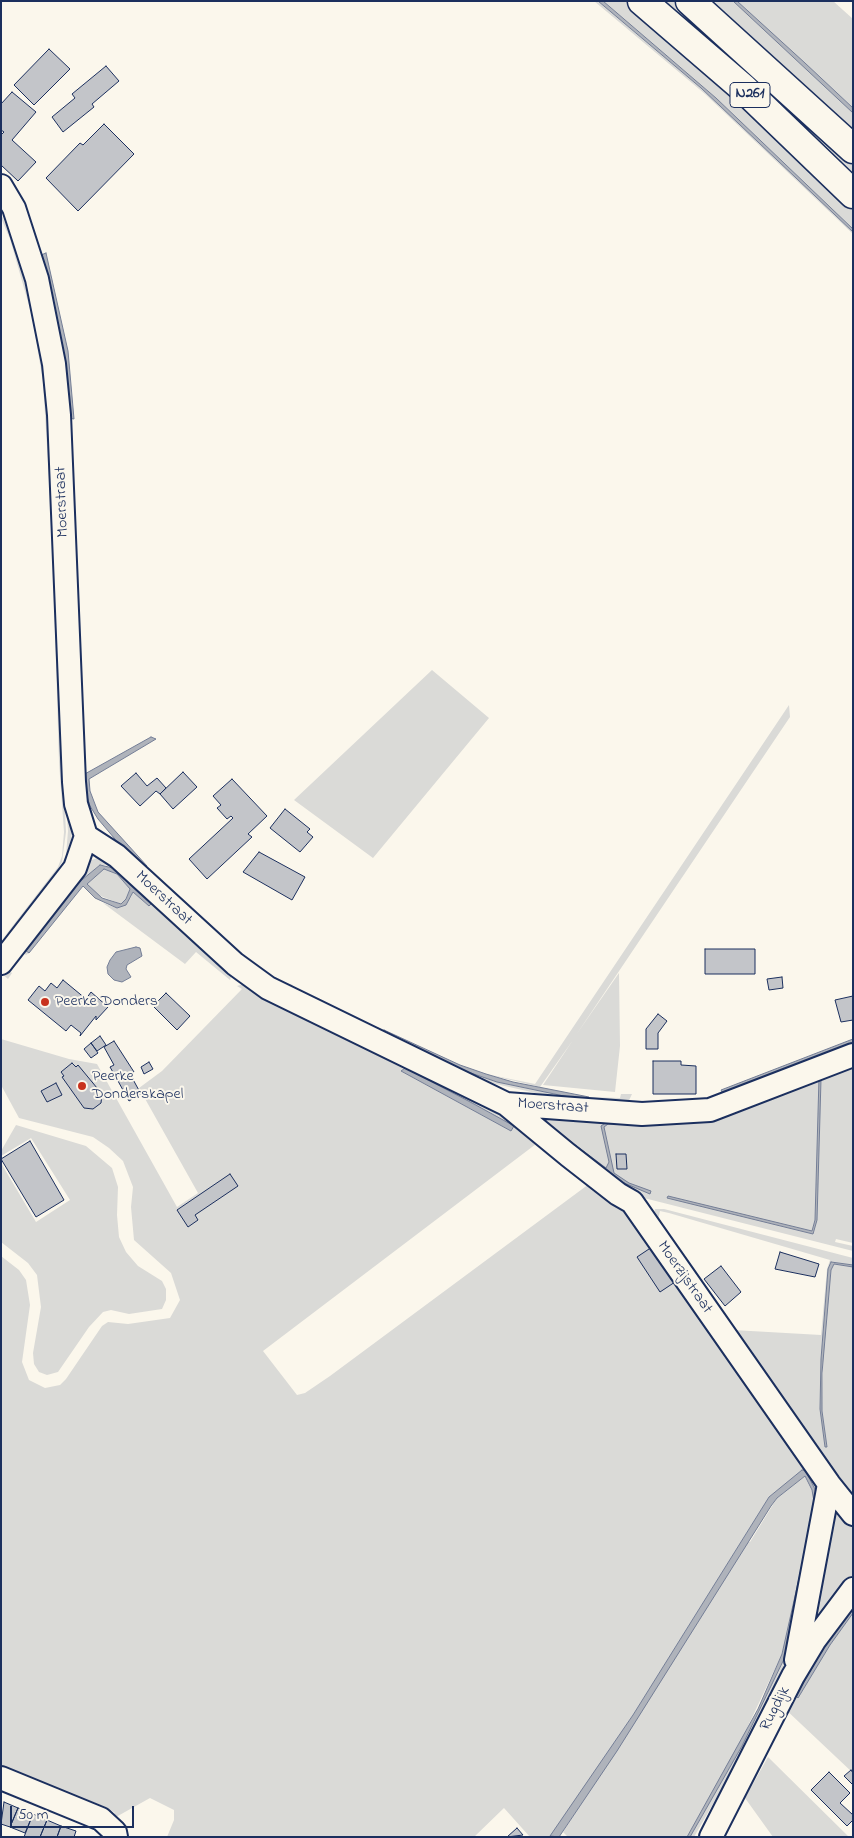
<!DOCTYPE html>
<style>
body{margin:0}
#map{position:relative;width:854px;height:1838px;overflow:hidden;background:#fbf7ec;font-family:"Indie Flower",sans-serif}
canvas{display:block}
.frame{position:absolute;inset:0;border:2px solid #1b2f5e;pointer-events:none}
.scale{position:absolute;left:10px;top:1806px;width:124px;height:22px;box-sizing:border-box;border:2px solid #1b2f5e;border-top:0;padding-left:6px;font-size:15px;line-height:18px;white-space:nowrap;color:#1b2f5e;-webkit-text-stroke:4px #fbf7ec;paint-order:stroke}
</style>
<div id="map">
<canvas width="854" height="1838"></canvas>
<div class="frame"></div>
<div class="scale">50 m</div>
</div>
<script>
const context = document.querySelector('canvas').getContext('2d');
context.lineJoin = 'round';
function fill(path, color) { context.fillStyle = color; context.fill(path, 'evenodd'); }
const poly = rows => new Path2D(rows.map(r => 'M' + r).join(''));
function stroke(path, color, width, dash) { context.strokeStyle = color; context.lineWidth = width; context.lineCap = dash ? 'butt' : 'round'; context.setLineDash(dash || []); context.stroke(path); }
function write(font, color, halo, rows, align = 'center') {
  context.font = font + ' "Indie Flower",sans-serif'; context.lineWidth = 4; context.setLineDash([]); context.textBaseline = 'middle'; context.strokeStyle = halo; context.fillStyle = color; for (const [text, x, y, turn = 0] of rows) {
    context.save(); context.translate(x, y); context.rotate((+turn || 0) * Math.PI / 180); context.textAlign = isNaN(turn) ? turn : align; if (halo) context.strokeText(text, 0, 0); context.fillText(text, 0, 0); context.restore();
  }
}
fill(poly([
 [594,1,598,1,701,88,791,172,853,232,853,234,705,94],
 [603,1,628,1,681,46,853,206,853,229,716,98],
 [656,1,676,1,820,131,853,163,853,180],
 [706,1,733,1,853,113,853,135],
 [737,1,833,1,853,19,853,108],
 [1,195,15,222,32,279,42,323,51,383,72,830,70,854,62,875,1,950,1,943,59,870,66,855,68,831,63,773,66,832,62,862,50,882,1,941,58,867,62,856,64,832,59,762,52,528,43,382,32,316,10,239,1,218,1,214,12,238,19,263,21,263,13,235,1,209],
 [24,279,36,319,45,374,53,509,54,555,44,374],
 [54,574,58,608,62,761,61,760],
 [432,670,489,718,373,858,294,800],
 [789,705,790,717,576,1035,619,973,620,1046,615,1092,543,1085,573,1040,540,1087,486,1074,535,1084],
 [106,855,232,974,230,980,196,952,185,964,103,903,117,908,131,897,133,892,149,906,117,869,105,865,100,865,77,884,25,950,29,953,26,955,23,952,8,970,12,973,8,979,1,973,89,861],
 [104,869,117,874,130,889,126,899,121,904,98,895,86,884],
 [274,979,293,985,291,986,376,1030,378,1027,384,1030,383,1033,497,1082,588,1101,589,1097,620,1098,621,1094,632,1094,626,1107,571,1101,465,1077],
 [247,983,254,984,285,1002,468,1095,532,1133,620,1200,643,1223,679,1278,815,1468,821,1487,821,1508,788,1673,694,1837,690,1837,742,1746,785,1657,818,1503,815,1489,807,1474,805,1477,815,1497,815,1507,782,1654,740,1743,687,1837,568,1837,563,1832,748,1541,750,1542,777,1498,804,1477,808,1471,805,1470,769,1497,633,1715,551,1837,530,1837,504,1808,474,1837,167,1837,174,1820,174,1810,150,1798,116,1817,113,1815,115,1813,108,1808,1,1766,1,1256,19,1270,26,1280,30,1305,22,1362,29,1380,45,1388,60,1385,66,1379,102,1326,108,1322,128,1324,170,1318,180,1300,171,1273,134,1240,131,1207,133,1187,123,1161,109,1148,93,1137,19,1118,1,1085,1,1039,69,1059,97,1064,177,1207,198,1193,139,1088,162,1071,242,989,237,986],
 [403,1068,474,1104,514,1127,511,1131,401,1071],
 [533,1141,539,1144,541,1141,547,1145,620,1202,633,1216,589,1184,330,1376,305,1393,297,1395,263,1351,536,1144],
 [687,1291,790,1433,810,1463,806,1464,683,1294],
 [853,1063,853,1243,836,1239,835,1242,853,1246,853,1251,640,1197,537,1118,539,1106,646,1116],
 [819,1078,821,1079,817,1220,813,1234,667,1197,812,1231,815,1220],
 [16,1125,86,1146,112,1168,118,1187,117,1215,119,1237,126,1252,138,1266,162,1281,166,1289,166,1300,162,1309,129,1314,111,1310,103,1312,89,1327,58,1372,47,1375,39,1372,34,1364,33,1353,41,1307,37,1275,28,1263,1,1242,1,1163,36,1222,70,1200,31,1138,1,1156,1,1151],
 [655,1209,664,1209,853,1258,853,1265,831,1262,828,1269,821,1359,820,1409,825,1447,827,1447,822,1411,823,1353,831,1270,834,1264,853,1267,853,1509,822,1459,844,1484,733,1330,821,1335,827,1269,830,1260,669,1213,660,1211,658,1220,652,1220],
 [832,1497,853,1522,853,1579,815,1628,814,1578],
 [850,1609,853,1612,851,1610,837,1627,796,1696,798,1698,830,1645,853,1613,853,1773,783,1707,808,1664],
 [768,1757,849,1837,773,1837,745,1798]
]), '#dadad7');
const water = poly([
 [598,1,603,1,716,98,853,229,853,232,701,88,598,1],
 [733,1,737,1,805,63,853,108,853,113,733,1],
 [46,253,68,351,74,419,69,418,41,255,46,253],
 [151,737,156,739,89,779,90,791,98,812,147,866,144,867,120,845,98,819,90,806,84,787,83,775,151,737],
 [100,865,117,869,152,903,149,906,133,892,126,905,117,908,95,898,83,886,29,953,25,950,50,916,77,884,100,865],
 [104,869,117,874,130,889,126,899,121,904,102,898,87,884,104,869],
 [136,947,140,948,142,956,127,965,126,969,131,977,122,982,114,980,108,974,107,967,110,960,116,952,136,947],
 [384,1030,460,1065,486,1074,513,1082,589,1097,588,1101,497,1082,468,1072,383,1034,384,1030],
 [853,1039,853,1043,802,1064,735,1089,722,1092,721,1090,853,1039],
 [405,1068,474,1104,514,1126,511,1131,401,1071,405,1068],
 [819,1078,821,1079,817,1220,813,1234,667,1198,668,1196,812,1231,815,1220,819,1078],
 [607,1122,630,1123,608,1124,604,1127,614,1173,629,1183,651,1191,650,1194,622,1182,562,1135,606,1168,609,1162,601,1126,607,1122],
 [831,1262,853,1265,853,1267,834,1264,831,1270,822,1373,822,1411,827,1447,825,1447,820,1409,821,1359,828,1269,831,1262],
 [802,1470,809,1471,807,1474,815,1489,818,1503,785,1657,742,1746,690,1837,687,1837,758,1709,782,1654,815,1507,812,1490,805,1476,777,1498,771,1506,617,1751,559,1837,550,1836,633,1715,769,1497,802,1470],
 [850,1610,853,1613,830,1645,798,1698,796,1696,823,1649,850,1610]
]);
fill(water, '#afb3bb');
stroke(water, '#747e96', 1);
const building = poly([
 [49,49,70,69,34,105,14,85,49,49],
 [106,66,119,81,92,104,94,107,63,132,52,117,75,98,72,94,106,66],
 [12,92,36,112,12,140,36,162,18,181,1,165,1,135,4,132,1,130,1,104,12,92],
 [104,124,134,154,78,211,46,178,80,143,83,145,104,124],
 [183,772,197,787,173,809,160,794,183,772],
 [136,773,147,786,157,778,166,788,160,794,156,791,140,806,121,786,136,773],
 [232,779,267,816,248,834,252,837,207,879,189,859,233,818,231,816,227,819,217,808,221,805,213,796,232,779],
 [285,809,310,829,307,832,313,837,300,852,270,828,285,809],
 [259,852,305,877,292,900,243,872,259,852],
 [705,949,755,949,755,974,705,974,705,949],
 [782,977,783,988,769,990,767,979,782,977],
 [63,980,86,999,91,992,108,1007,96,1020,96,1016,80,1036,81,1033,71,1025,66,1031,28,1000,39,986,45,991,51,983,57,988,63,980],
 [166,993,190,1016,177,1030,153,1006,166,993],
 [853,996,853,1020,841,1022,835,1000,853,996],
 [658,1014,667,1021,658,1033,658,1049,646,1049,646,1029,658,1014],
 [100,1036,106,1045,97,1051,91,1043,100,1036],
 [114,1041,134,1072,118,1081,110,1067,114,1065,104,1047,114,1041],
 [91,1043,98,1053,91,1058,84,1049,91,1043],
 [653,1061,681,1061,681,1065,696,1066,696,1094,653,1094,653,1061],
 [149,1062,153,1069,144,1074,141,1067,149,1062],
 [72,1063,76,1067,78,1065,102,1094,101,1103,93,1109,84,1108,62,1077,64,1076,61,1072,72,1063],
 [130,1074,141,1094,129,1101,118,1081,130,1074],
 [56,1083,62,1095,47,1102,41,1091,56,1083],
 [30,1141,64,1200,36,1217,1,1159,30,1141],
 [616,1154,626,1154,627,1169,617,1169,616,1154],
 [230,1174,238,1186,195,1215,198,1220,188,1227,177,1210,230,1174],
 [655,1245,678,1280,660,1292,637,1257,655,1245],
 [780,1252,819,1264,815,1277,775,1269,780,1252],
 [721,1266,741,1292,725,1306,704,1279,721,1266],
 [851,1770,853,1773,853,1785,844,1776,851,1770],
 [829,1772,850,1793,840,1803,853,1815,853,1820,847,1826,811,1790,829,1772],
 [4,1802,18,1808,10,1827,1,1824,4,1802],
 [18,1808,33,1814,25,1833,10,1827,18,1808],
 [33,1814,47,1820,40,1837,24,1837,33,1814],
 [47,1820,61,1826,57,1837,40,1837,47,1820],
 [61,1826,76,1831,74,1837,57,1837,61,1826],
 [517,1828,523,1835,507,1837,517,1828]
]);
fill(building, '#c3c5c9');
stroke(building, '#1b2f5e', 1);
const minor = poly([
 [1,186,14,208,37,279,54,364,59,415,74,782,76,804,86,836,117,856,235,964,268,988,506,1104,642,1114,710,1110,853,1055],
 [1,963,75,868,86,836],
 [506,1104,568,1155,618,1194,632,1202,829,1484,853,1514],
 [796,1660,829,1484],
 [1,1778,101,1819,115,1832,116,1837],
 [711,1837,793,1676,814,1641,853,1589]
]);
const major = poly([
 [642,1,743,88,853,194],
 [690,1,853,149]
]);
stroke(minor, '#1b2f5e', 26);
stroke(major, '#1b2f5e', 31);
stroke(minor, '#fbf7ec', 22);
stroke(major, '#fbf7ec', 28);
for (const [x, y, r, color] of [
 [45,1002,5,"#c8321e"],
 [82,1086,5,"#c8321e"]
]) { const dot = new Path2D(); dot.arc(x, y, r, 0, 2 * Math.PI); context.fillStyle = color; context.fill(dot); stroke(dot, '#fbf7ec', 2); }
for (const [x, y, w] of [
 [750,95,40]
]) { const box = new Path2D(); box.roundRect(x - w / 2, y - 12.5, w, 25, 4); context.fillStyle = '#fbf7ec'; context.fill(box); stroke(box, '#1b2f5e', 1); }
write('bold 15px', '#1b2f5e', null, [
 ["N261",750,95]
]);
write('16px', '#1b2f5e', '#fbf7ec', [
 ["Moerstraat",63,502,-92],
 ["Moerstraat",163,899,43],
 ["Moerstraat",553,1107,4],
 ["Moerzijstraat",684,1278,55],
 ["Rugdijk",776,1709,-63]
]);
write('16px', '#1b2f5e', '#fbf7ec', [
 ["Peerke Donders",55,1002],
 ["Peerke",92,1077],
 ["Donderskapel",92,1095]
], 'left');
</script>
